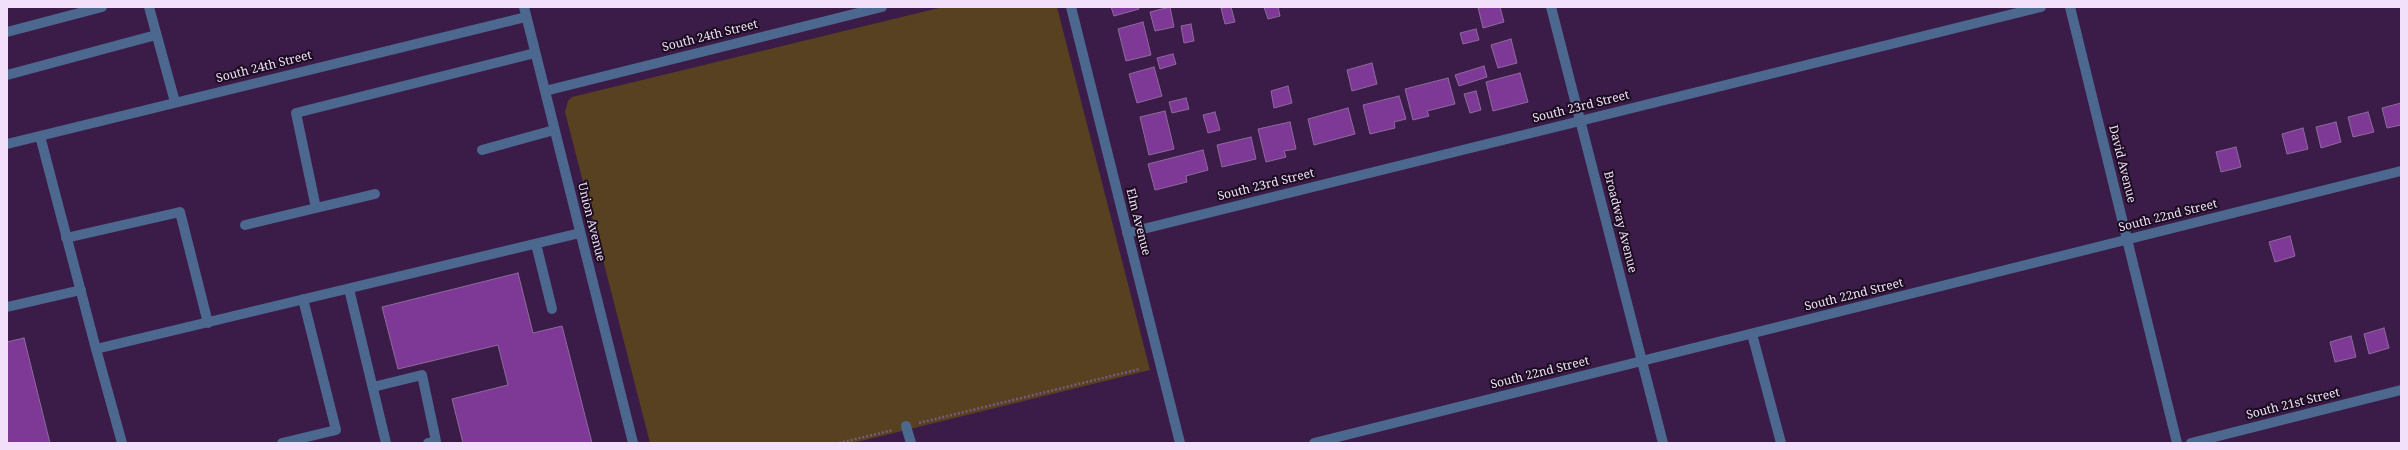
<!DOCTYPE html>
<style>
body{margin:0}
#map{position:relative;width:2408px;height:450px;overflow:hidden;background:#3b1b47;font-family:"Noto Serif",serif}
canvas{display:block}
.frame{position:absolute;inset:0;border:8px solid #f2dffa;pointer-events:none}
</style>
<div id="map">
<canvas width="2408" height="450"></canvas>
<div class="frame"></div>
</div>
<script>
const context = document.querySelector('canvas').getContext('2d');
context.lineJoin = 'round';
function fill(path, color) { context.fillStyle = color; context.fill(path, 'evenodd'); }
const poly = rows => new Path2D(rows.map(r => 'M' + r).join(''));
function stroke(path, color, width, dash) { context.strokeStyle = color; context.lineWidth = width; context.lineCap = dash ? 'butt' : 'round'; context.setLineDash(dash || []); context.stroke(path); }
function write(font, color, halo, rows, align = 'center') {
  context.font = font + ' "Noto Serif",serif'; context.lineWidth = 4; context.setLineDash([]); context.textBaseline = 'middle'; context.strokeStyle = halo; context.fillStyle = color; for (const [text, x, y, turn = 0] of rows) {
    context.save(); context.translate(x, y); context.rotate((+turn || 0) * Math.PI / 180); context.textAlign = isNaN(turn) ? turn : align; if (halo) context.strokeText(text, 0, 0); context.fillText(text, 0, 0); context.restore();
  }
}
fill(poly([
 [943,7,1057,7,1150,370,853,443,650,443,565,112,568,101,572,97]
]), '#574120');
const building = poly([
 [1111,7,1138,7,1139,9,1114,16,1111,7],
 [1170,7,1174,27,1155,31,1150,12,1170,7],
 [1231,7,1235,22,1225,24,1221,8,1231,7],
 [1264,7,1278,7,1280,16,1268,19,1264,7],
 [1478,7,1500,7,1504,22,1483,28,1478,7],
 [1143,22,1151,55,1126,61,1118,29,1143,22],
 [1191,24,1194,41,1184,43,1181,26,1191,24],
 [1476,29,1479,40,1463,44,1460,33,1476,29],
 [1511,39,1517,63,1498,68,1491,45,1511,39],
 [1173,54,1176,64,1160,69,1157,58,1173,54],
 [1372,63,1377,84,1352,91,1347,70,1372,63],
 [1484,66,1487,77,1459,86,1455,75,1484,66],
 [1154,67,1162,96,1137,103,1129,74,1154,67],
 [1520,73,1528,102,1493,111,1486,82,1520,73],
 [1448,78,1455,104,1427,111,1429,116,1413,120,1405,89,1448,78],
 [1288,86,1292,103,1274,108,1271,91,1288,86],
 [1476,91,1481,110,1470,113,1464,94,1476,91],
 [1399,96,1406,119,1394,122,1395,128,1370,134,1363,105,1399,96],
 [1186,98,1189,109,1172,113,1169,102,1186,98],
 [2401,103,2401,125,2387,128,2382,108,2401,103],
 [1348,108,1355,134,1314,145,1308,119,1348,108],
 [1165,111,1174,149,1149,155,1140,117,1165,111],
 [1215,112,1220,130,1208,133,1203,115,1215,112],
 [2368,112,2374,132,2353,137,2348,117,2368,112],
 [1290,122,1296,149,1284,151,1286,157,1266,162,1258,129,1290,122],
 [2336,122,2341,142,2321,148,2316,127,2336,122],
 [2303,128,2308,149,2287,154,2282,134,2303,128],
 [1251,137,1256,159,1222,167,1217,145,1251,137],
 [2236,147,2241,167,2221,172,2216,152,2236,147],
 [1203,150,1208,170,1186,176,1187,182,1155,190,1148,164,1203,150],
 [2290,236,2295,256,2275,262,2269,242,2290,236],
 [518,273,533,333,562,326,592,443,463,443,452,399,508,385,498,345,398,369,382,307,518,273],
 [2384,328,2389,348,2369,354,2364,334,2384,328],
 [2351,336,2356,357,2335,362,2330,342,2351,336],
 [24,338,50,443,7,443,7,342,24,338]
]);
fill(building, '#7e3896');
stroke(building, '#8e6b9c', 1);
stroke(poly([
 [919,423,1140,369],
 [839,443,893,430]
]), '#775b82', 2.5, [2, 2]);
stroke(poly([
 [149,7,175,102],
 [524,7,633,443],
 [1071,7,1180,443],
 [1551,7,1663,443],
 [2070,7,2177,443],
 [7,32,102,7],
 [7,75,156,35],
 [545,91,882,7],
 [40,136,96,349,580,233],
 [7,144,526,17],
 [482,150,554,130],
 [375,194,316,208,296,113,535,53],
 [245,225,316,208],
 [1127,233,2041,7],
 [66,238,180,212,208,323],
 [536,244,552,309],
 [349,289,386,443],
 [7,307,81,290],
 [1752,334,1781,443],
 [96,349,122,443],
 [373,387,422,375,436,441,428,443],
 [906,426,911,443],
 [282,443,336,430,303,299],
 [1314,443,2401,171],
 [2191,443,2401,390]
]), '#4c688f', 10);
write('12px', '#f2dffa', '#1b0d20', [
 ["South 24th Street",710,36,-14],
 ["South 24th Street",264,67,-14],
 ["South 23rd Street",1581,107,-14],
 ["David Avenue",2122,164,76],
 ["South 23rd Street",1266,185,-14],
 ["South 22nd Street",2168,216,-14],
 ["Union Avenue",591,222,76],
 ["Elm Avenue",1138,222,76],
 ["Broadway Avenue",1620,222,76],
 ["South 22nd Street",1854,295,-14],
 ["South 22nd Street",1540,373,-14],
 ["South 21st Street",2293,404,-14]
]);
</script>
